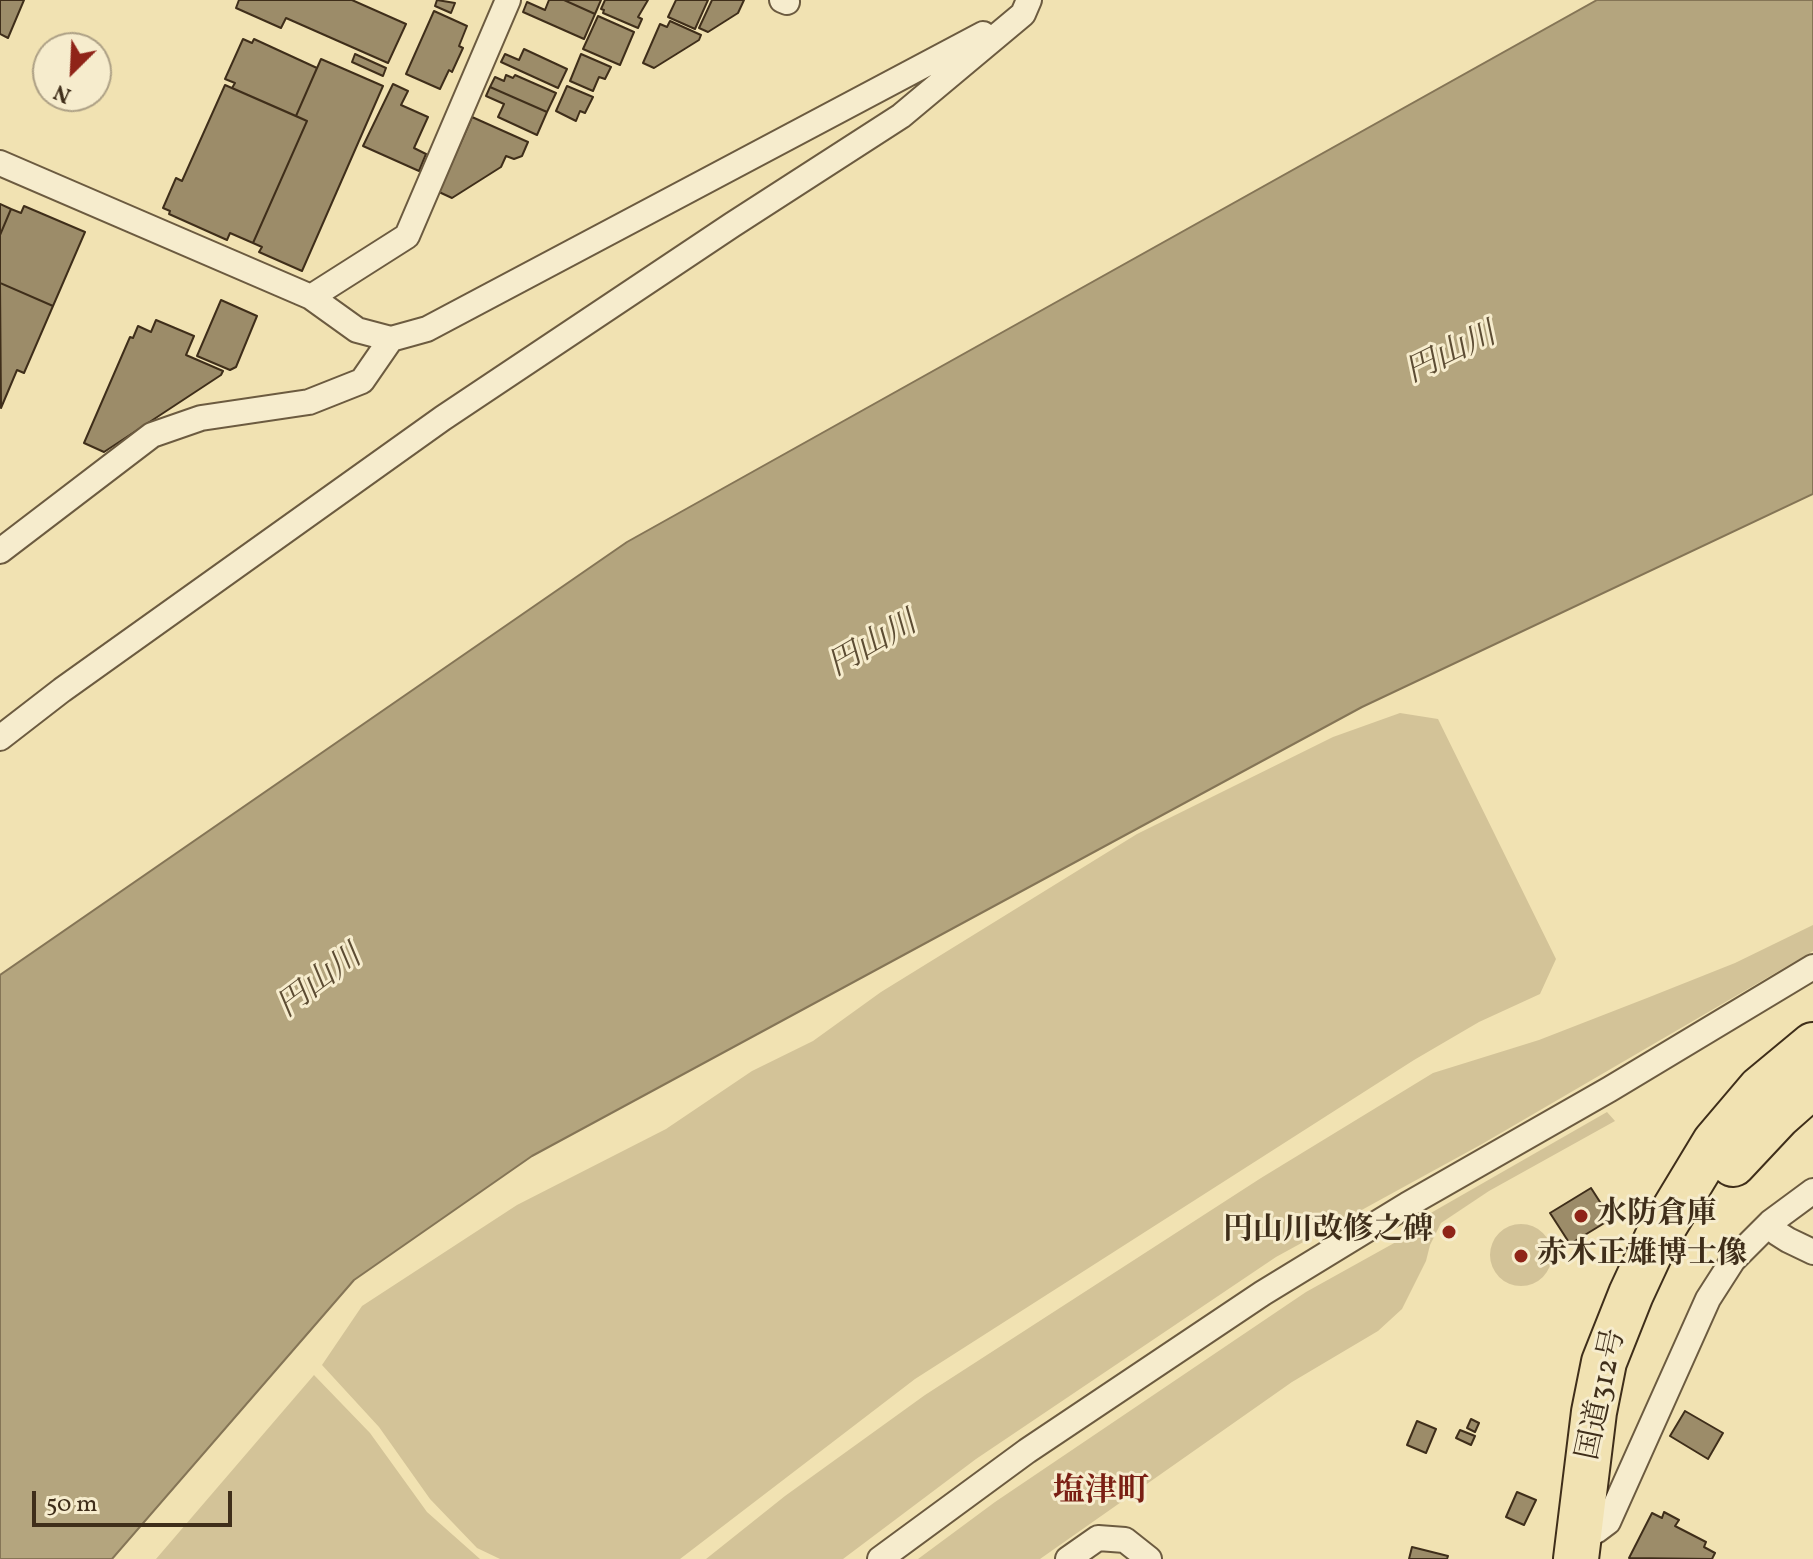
<!DOCTYPE html>
<meta charset="utf-8">
<style>
body{margin:0}
#map{position:relative;width:1813px;height:1559px;overflow:hidden;background:#f1e2b2;font-family:Vollkorn,serif}
canvas{display:block}
.north{position:absolute;left:32px;top:32px;width:80px;height:80px;box-sizing:border-box;background:#f6eccd;border:2px solid #ada085;border-radius:50%;rotate:204deg;font-size:22px;font-weight:700;line-height:32px;text-align:center;color:#3f2e1a}
.north::after{content:'';display:block;margin:auto;width:28px;height:36px;background:#8f2418;clip-path:polygon(50% 0,100% 100%,50% 72%,0 100%)}
.scale{position:absolute;left:32px;top:1491px;width:200px;height:36px;box-sizing:border-box;border:4px solid #3f2e1a;border-top:0;padding-left:10px;font-size:24px;line-height:28px;white-space:nowrap;color:#3f2e1a;-webkit-text-stroke:6px #f6eccd;paint-order:stroke}
</style>
<div id="map">
<canvas width="1813" height="1559"></canvas>
<div class="north">N</div>
<div class="scale">50 m</div>
</div>
<script>
const context = document.querySelector('canvas').getContext('2d');
context.lineJoin = 'round';
function fill(path, color) { context.fillStyle = color; context.fill(path, 'evenodd'); }
const poly = rows => new Path2D(rows.map(r => 'M' + r).join(''));
function stroke(path, color, width, dash) { context.strokeStyle = color; context.lineWidth = width; context.lineCap = dash ? 'butt' : 'round'; context.setLineDash(dash || []); context.stroke(path); }
function write(font, color, halo, rows, align = 'center') {
  context.font = font + ' Vollkorn,"Noto Serif JP",serif'; context.lineWidth = 6; context.setLineDash([]); context.textBaseline = 'middle'; context.strokeStyle = halo; context.fillStyle = color; for (const [text, x, y, turn = 0] of rows) {
    context.save(); context.translate(x, y); context.rotate((+turn || 0) * Math.PI / 180); context.textAlign = isNaN(turn) ? turn : align; if (halo) context.strokeText(text, 0, 0); context.fillText(text, 0, 0); context.restore();
  }
}
fill(poly([
 [1400,713,1438,719,1556,959,1540,994,1479,1022,1414,1060,915,1379,680,1559,500,1559,477,1548,430,1499,379,1427,322,1365,362,1306,517,1205,666,1129,752,1071,813,1041,881,992,1137,834,1333,737],
 [1813,925,1813,951,1482,1144,1276,1257,976,1459,843,1559,706,1559,785,1496,925,1395,1261,1178,1433,1073,1539,1040,1647,998,1735,963],
 [1607,1112,1615,1121,1489,1191,1441,1223,1430,1245,1426,1261,1402,1309,1378,1331,1292,1382,1040,1559,918,1559,995,1502,1306,1292,1405,1237,1429,1214],
 '1490 1255a31 31 0 1 1 62 0a31 31 0 1 1-62 0Z',
 [314,1375,370,1433,427,1512,480,1559,156,1559]
]), '#d3c398');
const water = poly([
 [1597,0,1813,0,1813,494,1362,707,532,1156,354,1280,112,1559,0,1559,0,975,627,542,1597,0]
]);
fill(water, '#b4a57e');
stroke(water, '#857556', 2);
const building = poly([
 [0,0,24,0,8,38,0,34,0,0],
 [239,0,352,0,406,24,388,63,286,18,281,28,236,8,239,0],
 [437,0,455,3,451,13,435,6,437,0],
 [549,0,564,0,595,14,584,39,523,12,527,2,545,10,549,0],
 [564,0,601,0,595,14,564,0],
 [605,0,648,0,638,17,642,19,638,28,603,13,604,10,601,9,605,0],
 [676,0,708,0,695,29,668,17,676,0],
 [712,0,744,0,738,13,708,32,699,28,712,0],
 [434,11,467,26,459,46,463,48,452,72,449,70,440,89,406,74,434,11],
 [598,16,634,32,620,65,583,49,598,16],
 [670,21,701,35,699,40,654,68,643,63,660,24,667,27,670,21],
 [243,39,252,43,254,39,317,68,296,116,232,88,235,83,225,79,243,39],
 [524,49,567,69,558,88,501,62,505,54,519,60,524,49],
 [355,54,386,68,383,76,352,62,355,54],
 [581,54,611,67,605,79,599,77,593,91,570,81,581,54],
 [321,59,383,86,302,271,259,252,262,247,253,243,307,121,296,116,321,59],
 [506,75,513,78,515,75,556,93,547,112,490,87,495,77,504,81,506,75],
 [393,84,408,91,401,105,428,117,414,148,426,154,419,171,363,146,393,84],
 [225,85,307,121,253,243,230,233,227,240,169,214,170,211,163,208,176,178,182,181,225,85],
 [567,86,593,97,585,113,580,111,576,121,556,111,567,86],
 [490,87,547,112,537,135,498,117,504,104,486,96,490,87],
 [472,117,528,142,522,156,514,159,506,156,501,167,452,198,439,192,472,117],
 [0,204,11,209,0,235,0,204],
 [24,206,85,232,53,306,0,283,0,235,11,209,21,213,24,206],
 [0,283,53,306,24,373,17,370,1,408,0,283],
 [221,300,257,316,236,367,230,370,197,356,221,300],
 [156,320,194,336,186,355,223,371,221,375,104,452,84,443,130,337,133,338,138,326,151,332,156,320],
 [1591,1188,1611,1219,1570,1244,1550,1213,1591,1188],
 [1685,1411,1723,1433,1708,1459,1670,1436,1685,1411],
 [1471,1419,1479,1423,1475,1432,1467,1428,1471,1419],
 [1417,1421,1436,1429,1426,1453,1407,1445,1417,1421],
 [1460,1430,1475,1436,1471,1445,1456,1438,1460,1430],
 [1517,1492,1536,1500,1524,1525,1506,1517,1517,1492],
 [1664,1512,1679,1520,1675,1526,1706,1542,1704,1547,1715,1553,1712,1559,1629,1558,1652,1513,1662,1518,1664,1512],
 [1412,1547,1448,1556,1447,1559,1409,1559,1412,1547]
]);
fill(building, '#9c8c69');
stroke(building, '#3f2e1a', 2);
const street = poly([
 [782,0,787,2],
 [0,163,311,297,357,330,391,339,427,329,983,34],
 [311,297,407,236,508,0],
 [0,551,152,435,201,418,309,402,362,381,391,339],
 [0,738,62,690,443,418,732,225,901,116,1023,14,1029,0],
 [1771,1222,1813,1191],
 [1580,1530,1596,1531,1608,1522,1708,1299,1733,1260,1771,1222,1777,1233,1788,1240,1813,1252],
 [880,1559,1027,1451,1263,1293,1407,1205,1610,1089,1813,967],
 [1068,1559,1098,1538,1125,1540,1149,1559]
]);
const highway = poly([
 [1733,1164,1778,1116,1813,1085],
 [1576,1559,1594,1412,1604,1362,1631,1294,1657,1238,1715,1142,1760,1089,1813,1045]
]);
stroke(street, '#6c5b40', 28);
stroke(highway, '#3f2e1a', 48);
stroke(street, '#f6eccd', 24);
stroke(highway, '#f1e2b2', 44);
for (const [x, y, r, color] of [
 [1581,1216,8,"#8f2418"],
 [1449,1232,8,"#8f2418"],
 [1521,1256,8,"#8f2418"]
]) { const dot = new Path2D(); dot.arc(x, y, r, 0, 2 * Math.PI); context.fillStyle = color; context.fill(dot); stroke(dot, '#f6eccd', 3); }
write('bold 30px', '#3f2e1a', '#f6eccd', [
 ["水防倉庫",1597,1216],
 ["円山川改修之碑",1433,1232,"right"],
 ["赤木正雄博士像",1537,1256]
], 'left');
write('30px', '#3f2e1a', '#f6eccd', [
 ["国道312号",1604,1395,-78]
]);
write('italic 32px', '#5c4c33', '#f6eccd', [
 ["円山川",1452,356,-26],
 ["円山川",874,647,-30],
 ["円山川",321,984,-37]
]);
write('bold 32px', '#7a1f14', '#f6eccd', [
 ["塩津町",1101,1494]
]);
</script>
